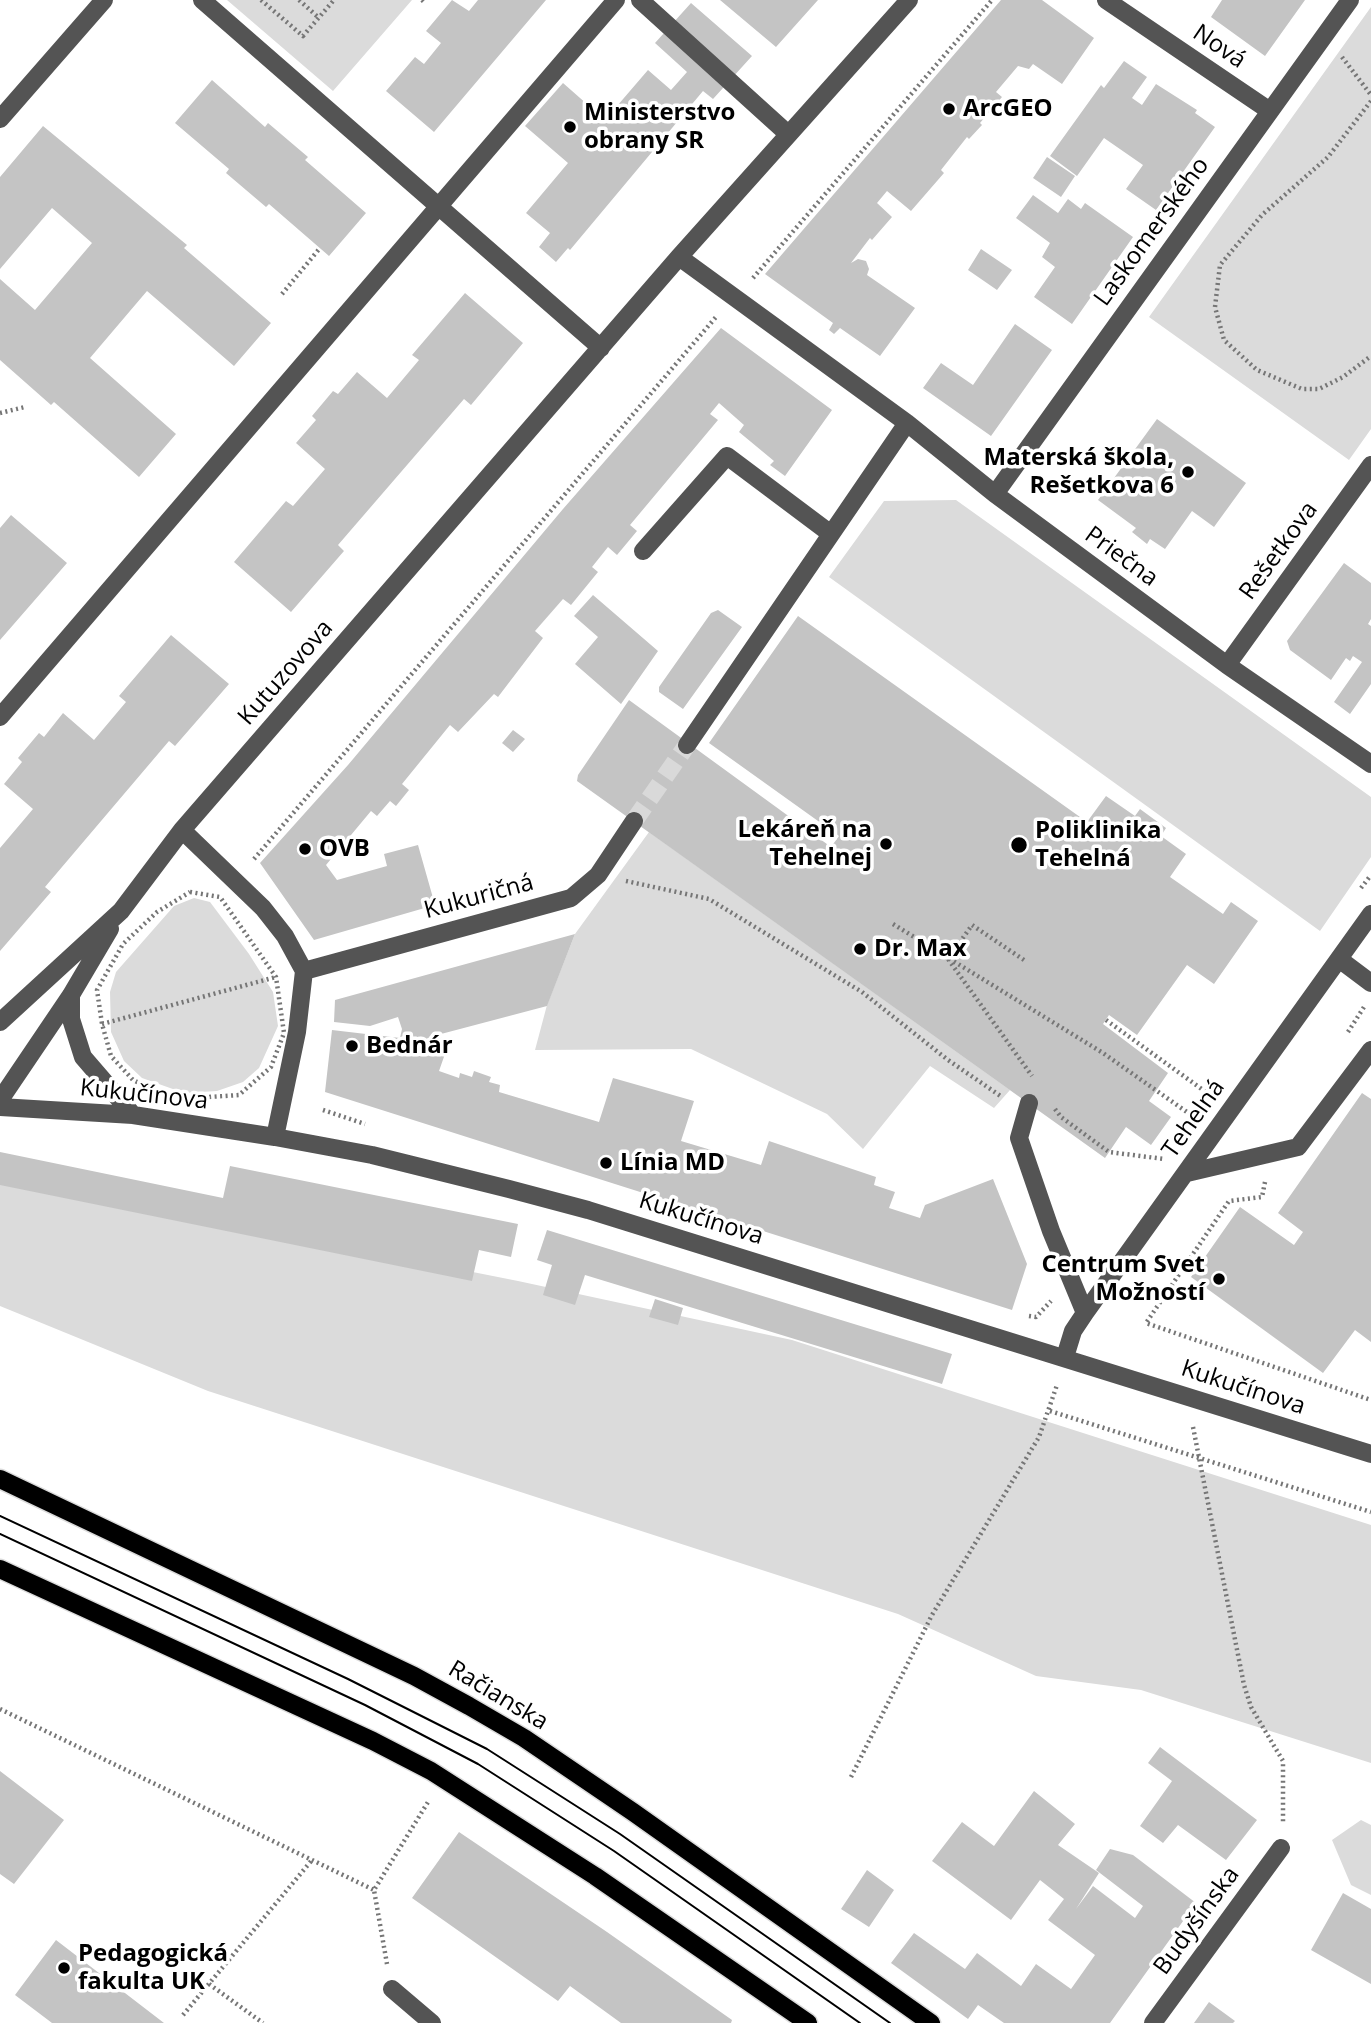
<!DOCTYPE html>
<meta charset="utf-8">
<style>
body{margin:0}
canvas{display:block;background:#fff}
</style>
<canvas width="1371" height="2023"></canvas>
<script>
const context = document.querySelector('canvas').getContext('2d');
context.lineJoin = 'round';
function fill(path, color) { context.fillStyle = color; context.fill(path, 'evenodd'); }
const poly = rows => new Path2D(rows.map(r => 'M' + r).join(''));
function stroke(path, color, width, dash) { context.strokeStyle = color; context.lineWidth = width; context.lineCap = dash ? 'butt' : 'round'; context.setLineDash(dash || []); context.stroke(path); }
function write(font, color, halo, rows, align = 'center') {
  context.font = font + ' "Open Sans",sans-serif'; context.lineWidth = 7; context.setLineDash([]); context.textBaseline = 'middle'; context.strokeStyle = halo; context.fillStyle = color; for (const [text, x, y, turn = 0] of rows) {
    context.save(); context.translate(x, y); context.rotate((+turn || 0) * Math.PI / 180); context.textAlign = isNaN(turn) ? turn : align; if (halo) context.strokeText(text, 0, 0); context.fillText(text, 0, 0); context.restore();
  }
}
fill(poly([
 [227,0,412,0,333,91],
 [1371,7,1371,429,1349,460,1149,317],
 [956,500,1371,797,1371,857,1320,931,829,577,884,501],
 [649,832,1010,1090,994,1108,930,1066,863,1149,827,1114,691,1049,535,1050,547,1005,575,934],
 [194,898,210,902,249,954,273,992,278,1026,259,1068,243,1082,217,1091,184,1093,142,1078,124,1061,111,1032,110,992,116,972,174,906],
 [0,1178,518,1281,792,1340,1371,1525,1371,1763,1141,1690,1036,1676,898,1614,208,1391,0,1306],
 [1361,1820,1371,1825,1371,1895,1351,1885,1332,1840]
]), '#dbdbdb');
fill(poly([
 [452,0,469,11,478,0,546,0,434,132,386,91,415,57,424,64,441,43,426,31],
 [720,0,818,0,776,47],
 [1001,0,1042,0,1094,38,1062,84,1033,64,1029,69,1018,66,996,92,1002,97,980,123,982,125,969,139,967,137,941,170,944,173,911,211,887,191,877,203,892,217,872,240,870,238,851,263,858,259,866,261,869,269,867,275,915,308,880,356,840,328,834,334,829,330,833,323,765,274],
 [1222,0,1305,0,1265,56,1211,17],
 [691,3,752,56,713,99,703,91,570,250,568,248,556,262,539,247,550,233,526,213,568,163,525,126,563,83,605,120,648,70,671,90,687,72,655,43],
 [1124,61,1147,77,1132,98,1142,105,1156,84,1197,110,1195,113,1215,127,1156,210,1126,189,1143,165,1104,138,1077,176,1050,156,1101,85,1104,88],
 [212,80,265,127,268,123,308,157,305,160,366,213,329,256,269,204,266,207,226,173,229,169,175,123],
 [43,126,187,245,184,248,271,323,234,366,147,291,90,358,176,434,139,477,54,402,51,405,0,360,0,279,35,310,92,243,52,208,0,269,0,177],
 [1047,157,1075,176,1061,197,1033,178],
 [1033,195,1058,213,1068,199,1081,209,1085,203,1133,237,1072,324,1034,297,1055,267,1042,257,1050,243,1016,218],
 [981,249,1012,270,997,290,968,270],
 [465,293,523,343,471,405,464,399,338,545,344,551,291,612,234,562,286,501,293,506,325,469,296,443,316,420,312,416,333,391,338,394,357,372,387,398,419,360,412,355],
 [1015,324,1052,350,991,436,923,388,941,363,973,385],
 [721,328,832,410,785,476,770,465,774,461,739,432,744,425,719,403,710,414,718,420,630,525,637,531,617,555,608,547,592,567,598,572,571,605,563,599,535,631,543,638,498,697,494,694,458,732,450,725,402,784,409,790,396,806,390,801,377,816,371,811,326,865,337,880,387,866,384,854,418,845,435,905,314,940,260,863,348,765,563,509],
 [1157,419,1246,483,1214,527,1192,511,1165,549,1150,539,1147,544,1132,532,1136,528,1098,500],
 [11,515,67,563,0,640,0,528],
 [1344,563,1371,583,1371,619,1368,624,1371,626,1371,684,1350,714,1334,702,1362,662,1353,656,1350,661,1346,658,1331,680,1290,650,1287,641],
 [593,595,658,651,621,704,575,664,598,637,574,616],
 [718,610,742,627,683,709,659,692,659,687,711,613],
 [798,616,1087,822,1106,796,1135,816,1140,809,1166,828,1161,836,1186,854,1170,877,1223,914,1231,902,1258,921,1214,984,1187,965,1137,1035,1109,1015,1103,1024,1168,1073,1149,1101,1171,1117,1151,1145,1126,1127,1105,1158,577,781,578,775,629,700,831,847,839,836,709,743],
 [171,635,229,684,175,746,169,741,45,887,51,892,0,951,0,848,33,809,4,784,22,762,18,758,39,733,44,737,63,713,94,740,126,702,119,696],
 [513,730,525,739,513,752,502,743],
 [575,934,547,1006,441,1034,446,1051,439,1071,459,1078,460,1073,472,1077,474,1071,491,1077,489,1082,500,1085,499,1092,599,1122,613,1078,694,1101,681,1141,761,1165,769,1141,876,1177,874,1185,895,1192,889,1208,920,1218,925,1205,993,1179,1027,1264,1012,1310,325,1092,332,1030,400,1038,402,1029,398,1017,370,1026,334,1022,335,1000],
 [1362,1093,1371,1099,1371,1342,1355,1330,1323,1373,1191,1277,1240,1207,1294,1245,1303,1232,1278,1213],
 [0,1152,223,1198,230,1166,518,1224,511,1257,479,1250,472,1281,0,1185],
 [547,1230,952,1354,942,1384,585,1275,575,1305,543,1295,552,1265,537,1260],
 [655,1299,683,1308,678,1325,649,1317],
 [1160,1747,1257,1820,1226,1860,1178,1825,1163,1843,1140,1826,1172,1781,1148,1763],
 [0,1771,64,1820,14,1884,0,1874],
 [1034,1791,1075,1824,1058,1845,1099,1873,1076,1909,1093,1886,1135,1918,1143,1906,1096,1870,1110,1849,1133,1855,1196,1903,1110,2023,1004,2023,978,2005,968,2019,891,1963,914,1933,965,1969,977,1953,1021,1986,1036,1964,1071,1989,1095,1955,1048,1920,1064,1899,1040,1880,1011,1920,932,1861,962,1822,994,1846],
 [459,1832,607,1932,732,2020,731,2023,621,2023,570,1986,558,2001,412,1898],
 [867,1870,894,1890,869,1927,841,1909],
 [1343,1893,1371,1909,1371,1984,1311,1950],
 [56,1940,164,2023,52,2023,15,1995],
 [1209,2002,1235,2021,1233,2023,1194,2023]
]), '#c4c4c4');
stroke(poly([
 [634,821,687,745]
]), '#d9d9d9', 18, [18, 9]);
const major = poly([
 [0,1479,414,1676,469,1706,524,1738,633,1812,931,2023],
 [0,1569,373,1741,431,1771,595,1876,808,2023]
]);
stroke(major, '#dbdbdb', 21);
stroke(poly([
 [261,0,303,36,334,0],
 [299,0,319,18],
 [422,0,425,3],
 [1342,57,1371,95],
 [1371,101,1328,157,1262,215,1220,265,1215,307,1224,340,1257,370,1302,389,1319,389,1343,377,1371,356],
 [753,278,992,0],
 [282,294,320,248],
 [0,413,25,407],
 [254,859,716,317],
 [626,881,709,899,862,992,948,1060,1002,1097],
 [1361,888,1371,875],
 [190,892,220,897,276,977,284,1033,271,1067,239,1095,194,1098,165,1096,133,1080,111,1056,102,1024,97,990,123,944,157,912,190,892],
 [893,924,1103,1053,1194,1117],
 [1024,960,972,925,948,959,1032,1076],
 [1106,1020,1210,1095],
 [102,1024,276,977],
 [1348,1032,1364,1007],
 [1055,1109,1061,1117,1109,1152,1164,1159],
 [323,1110,365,1124],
 [1265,1182,1262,1197,1229,1201,1146,1323,1371,1400],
 [1029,1316,1036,1317,1051,1301],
 [1050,1411,1371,1512],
 [1193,1427,1244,1685,1251,1707,1283,1761,1283,1823],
 [0,1709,374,1890],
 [851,1777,932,1615,1039,1437,1057,1385],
 [387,1964,374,1890,428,1802],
 [209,1984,263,2023],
 [183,2015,312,1860]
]), '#767676', 4.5, [2, 3.5]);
stroke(poly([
 [202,0,601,348],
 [640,0,788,134],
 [1106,0,1270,111],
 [0,119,104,0],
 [679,257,907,423,995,494,1227,665,1371,764],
 [995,494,1350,0],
 [643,551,727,456,831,534],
 [1227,665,1371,465],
 [0,717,616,0],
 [687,745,907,423],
 [182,830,263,908,285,936,304,971,297,1032,275,1137],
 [1339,959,1371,983],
 [304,971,571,898,598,875,634,821],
 [71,995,71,1019,83,1057,133,1115],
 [0,1022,121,911,182,830,679,257,909,0],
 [0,1100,71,995,110,929],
 [1029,1103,1019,1138,1051,1231,1085,1313],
 [0,1107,133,1115,275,1137,372,1155,509,1189,588,1210,1371,1454],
 [1187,1173,1298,1147,1371,1050],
 [1065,1357,1073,1331,1085,1313,1371,914],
 [392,1989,432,2023],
 [1153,2023,1281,1848]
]), '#545454', 18);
stroke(major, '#000', 18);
stroke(poly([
 [0,1516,348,1679,487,1749,620,1834,890,2023],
 [0,1534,365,1705,478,1764,614,1851,860,2023]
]), '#000', 2);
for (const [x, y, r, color] of [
 [949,109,7,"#000"],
 [570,127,7,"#000"],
 [1188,472,7,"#000"],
 [886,844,7,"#000"],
 [1019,845,9,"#000"],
 [305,849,7,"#000"],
 [860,949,7,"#000"],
 [352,1046,7,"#000"],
 [606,1163,7,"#000"],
 [1219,1279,7,"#000"],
 [64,1968,7,"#000"]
]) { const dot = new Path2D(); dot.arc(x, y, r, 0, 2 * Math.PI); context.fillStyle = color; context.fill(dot); stroke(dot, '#fff', 2.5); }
write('24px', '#000', '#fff', [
 ["Nová",1219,47,34],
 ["Laskomerského",1152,232,-54],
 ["Rešetkova",1279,551,-54],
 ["Priečna",1121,557,36],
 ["Kutuzovova",286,673,-49],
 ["Kukuričná",479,897,-15],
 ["Kukučínova",144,1095,6],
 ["Tehelná",1194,1119,-55],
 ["Kukučínova",701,1219,17],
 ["Kukučínova",1243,1388,18],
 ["Račianska",498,1696,31],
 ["Budyšínska",1197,1921,-54]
]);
write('bold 24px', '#000', '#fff', [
 ["ArcGEO",963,109],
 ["Ministerstvo",584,113],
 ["obrany SR",584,141],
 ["Materská škola,",1174,458,"right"],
 ["Rešetkova 6",1174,486,"right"],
 ["Lekáreň na",872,830,"right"],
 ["Tehelnej",872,858,"right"],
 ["Poliklinika",1035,831],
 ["Tehelná",1035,859],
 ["OVB",319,849],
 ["Dr. Max",874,949],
 ["Bednár",366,1046],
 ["Línia MD",620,1163],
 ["Centrum Svet",1205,1265,"right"],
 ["Možností",1205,1293,"right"],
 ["Pedagogická",78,1954],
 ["fakulta UK",78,1982]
], 'left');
</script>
